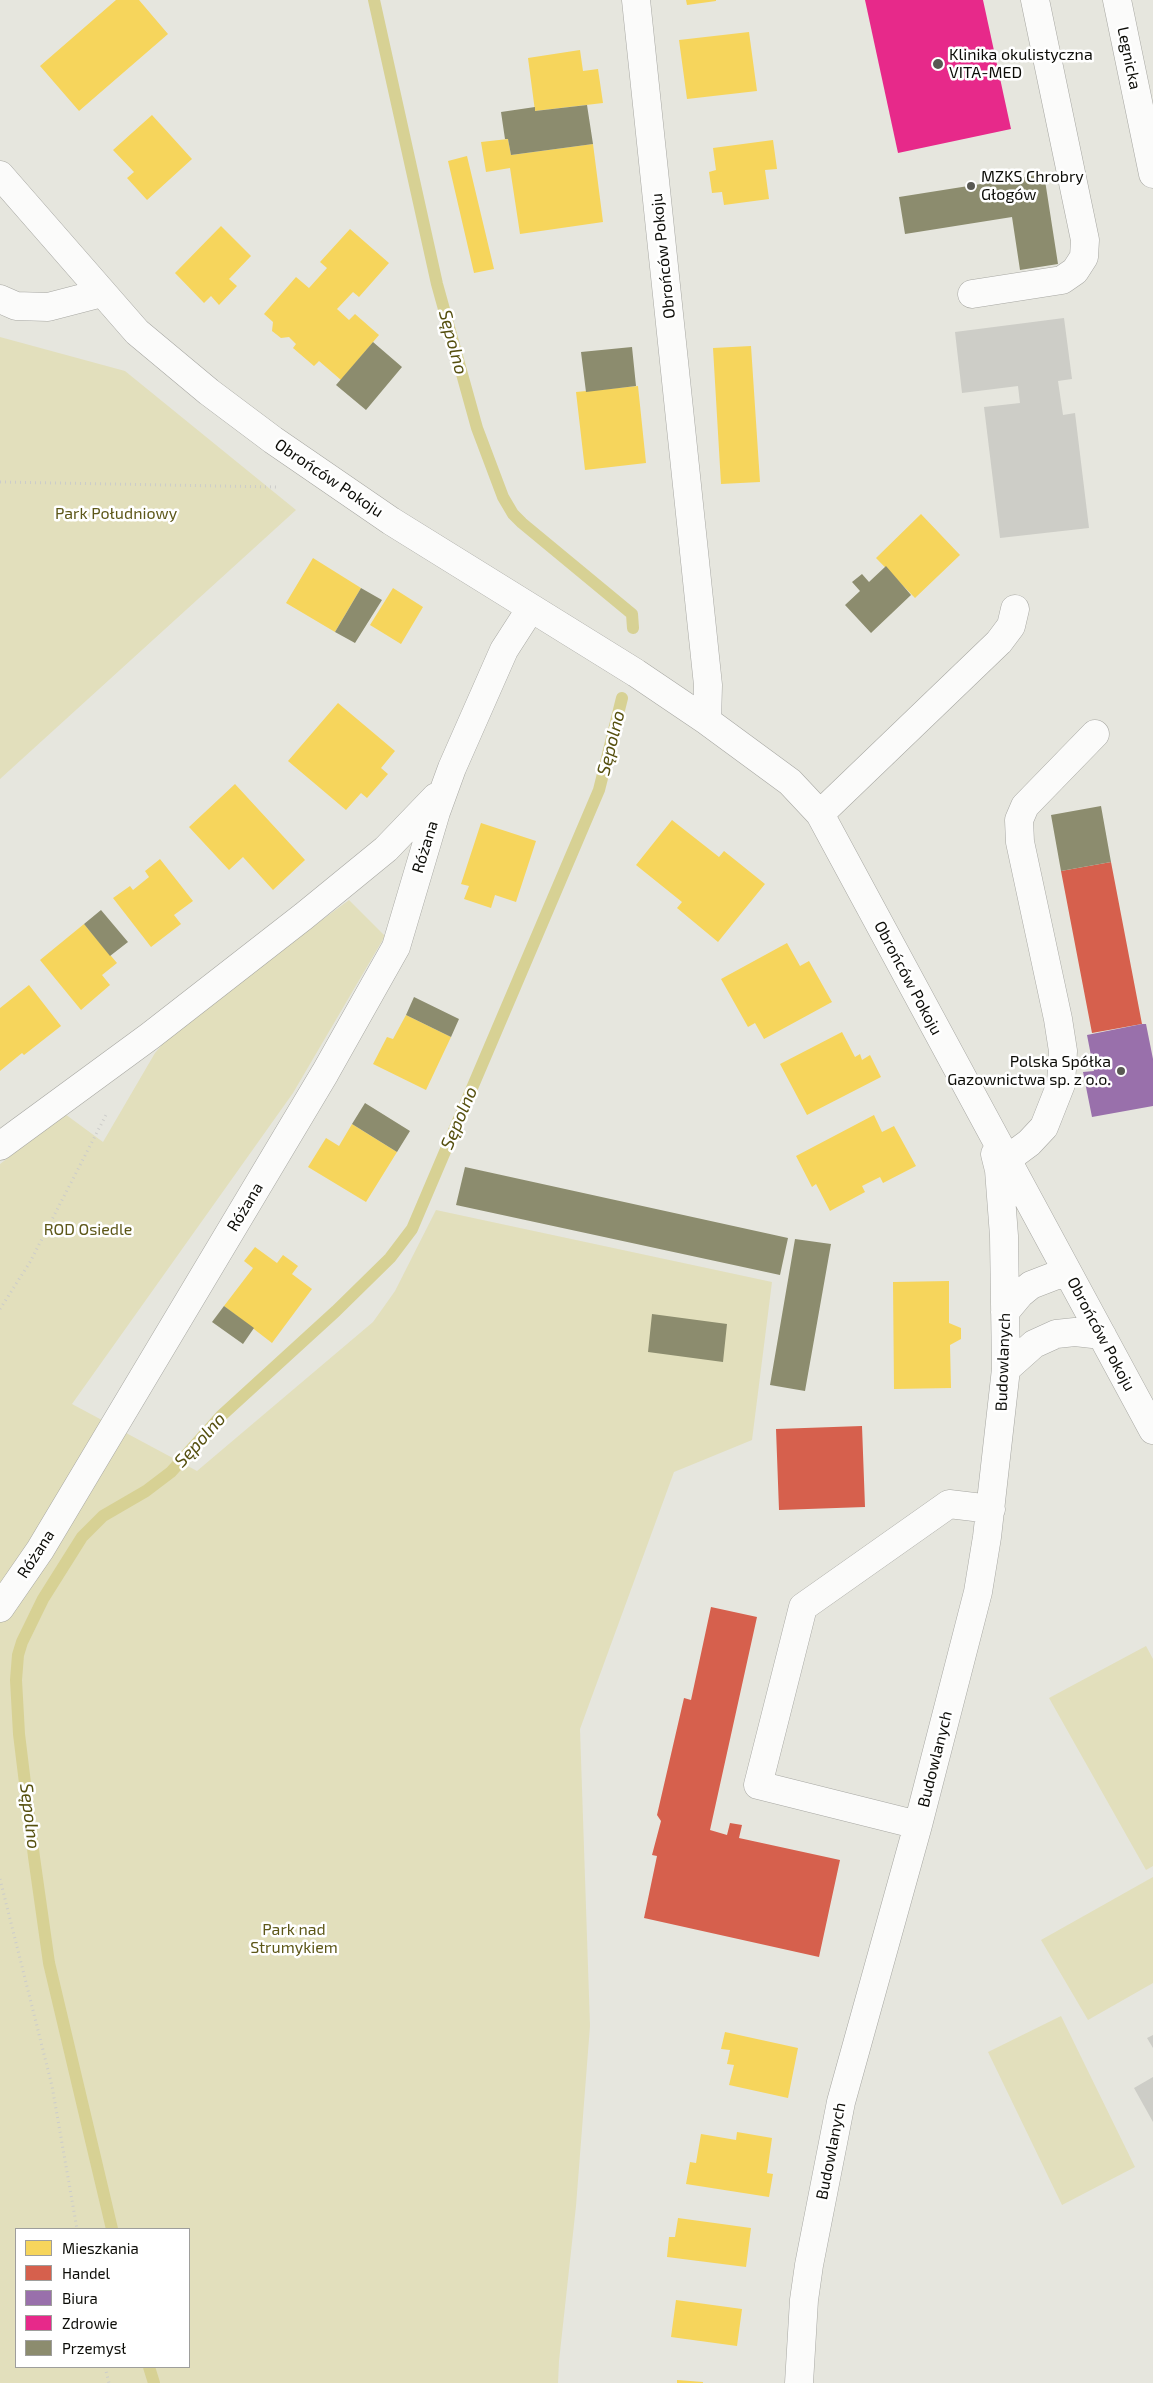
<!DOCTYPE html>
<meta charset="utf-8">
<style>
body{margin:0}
#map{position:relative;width:1153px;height:2383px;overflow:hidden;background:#e6e6de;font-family:"Exo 2",sans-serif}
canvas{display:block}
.legend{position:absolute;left:15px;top:2228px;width:175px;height:140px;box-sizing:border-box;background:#fff;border:1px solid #9e9e9c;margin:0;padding:6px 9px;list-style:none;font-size:15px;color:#0c0c07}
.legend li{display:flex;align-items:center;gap:10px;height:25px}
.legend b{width:25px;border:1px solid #9e9e9c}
</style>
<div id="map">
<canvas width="1153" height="2383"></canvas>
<ul class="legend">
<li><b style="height:14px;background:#f6d55c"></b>Mieszkania</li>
<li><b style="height:14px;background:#d6604d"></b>Handel</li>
<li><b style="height:14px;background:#9970ab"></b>Biura</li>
<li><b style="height:14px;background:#e7298a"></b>Zdrowie</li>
<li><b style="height:14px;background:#8c8c6e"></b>Przemysł</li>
</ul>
</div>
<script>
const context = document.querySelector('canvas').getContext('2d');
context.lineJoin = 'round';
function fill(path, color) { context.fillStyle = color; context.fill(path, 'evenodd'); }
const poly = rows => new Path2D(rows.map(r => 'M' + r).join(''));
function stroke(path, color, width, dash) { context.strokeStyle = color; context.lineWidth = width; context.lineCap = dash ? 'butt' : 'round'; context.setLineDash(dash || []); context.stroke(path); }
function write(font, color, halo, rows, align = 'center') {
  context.font = font + ' "Exo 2",sans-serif'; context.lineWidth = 5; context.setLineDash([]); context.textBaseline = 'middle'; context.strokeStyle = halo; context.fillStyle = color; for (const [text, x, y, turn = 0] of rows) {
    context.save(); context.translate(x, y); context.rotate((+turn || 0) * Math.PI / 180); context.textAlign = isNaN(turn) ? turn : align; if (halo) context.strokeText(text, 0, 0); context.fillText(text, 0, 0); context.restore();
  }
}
fill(poly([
 [0,337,125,371,296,510,0,779],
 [349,900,385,936,293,1093,72,1404,197,1471,373,1322,395,1291,436,1210,772,1282,752,1440,674,1472,580,1729,590,2026,576,2206,559,2361,558,2383,0,2383,0,1164,65,1114,103,1142,155,1053,177,1027],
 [16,2229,189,2229,189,2367,16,2367],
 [1146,1646,1153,1659,1153,1866,1146,1870,1049,1698],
 [1153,1877,1153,1983,1088,2020,1041,1940],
 [1061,2016,1135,2167,1062,2205,988,2052]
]), '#e2dfbc');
fill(poly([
 [116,0,139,0,168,34,79,111,40,66],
 [686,0,716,0,716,1,687,5],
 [749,32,757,91,687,99,679,40],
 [580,50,583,71,598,69,603,103,535,111,528,58],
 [152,115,192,159,147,200,127,178,134,172,113,150],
 [508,139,511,155,593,144,603,222,520,234,510,168,486,172,481,142],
 [773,140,777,169,765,170,769,199,724,205,722,192,712,193,709,172,716,170,713,148],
 [467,156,494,269,474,273,448,161],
 [221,226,251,256,229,279,237,286,219,305,211,296,204,303,175,273],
 [350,229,389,263,359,297,353,292,337,309,349,320,355,314,379,335,341,380,319,361,314,366,293,348,296,344,289,337,281,338,272,331,273,322,264,314,296,277,309,288,327,268,320,262],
 [751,346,760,482,721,484,713,348],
 [638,386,646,463,585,470,576,392],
 [921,514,960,555,915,598,876,558],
 [313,558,361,588,335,632,286,603],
 [393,588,423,607,401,644,370,625],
 [338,703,395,751,381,768,388,774,367,798,361,793,346,810,288,761],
 [235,784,305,860,273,890,243,857,229,870,189,827],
 [672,820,719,857,724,851,765,884,718,942,677,908,682,902,636,865],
 [481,823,536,841,516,902,495,895,491,908,464,899,469,886,461,884],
 [160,859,193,901,174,915,181,924,151,947,113,898,130,886,133,890,149,877,145,871],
 [84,924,117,963,102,975,110,985,81,1010,40,960],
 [787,943,800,966,809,961,832,1002,764,1039,755,1023,748,1027,721,979],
 [29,985,61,1026,24,1055,22,1053,0,1071,0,1008],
 [406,1015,451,1037,426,1090,373,1064,387,1037,393,1039],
 [842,1032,855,1057,860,1054,862,1060,870,1055,881,1077,807,1115,780,1064],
 [874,1115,882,1132,894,1126,916,1166,883,1183,880,1177,862,1186,865,1192,830,1211,816,1184,812,1187,796,1156],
 [352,1124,397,1152,366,1202,308,1167,326,1138,339,1146],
 [255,1247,277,1263,283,1255,298,1266,292,1274,312,1289,272,1343,224,1306,253,1268,244,1261],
 [949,1281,949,1323,961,1328,961,1339,950,1345,951,1388,894,1389,893,1282],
 [725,2032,798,2048,788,2098,729,2085,734,2065,727,2064,730,2050,721,2049],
 [737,2132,772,2138,767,2173,773,2174,769,2197,686,2184,690,2162,696,2163,701,2134,736,2140],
 [678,2218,751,2228,746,2267,667,2257,669,2237,675,2237],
 [676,2300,742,2309,737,2346,671,2337],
 [677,2380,703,2382,703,2383,677,2383]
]), '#f6d55c');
fill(poly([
 [1111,862,1142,1024,1092,1033,1061,871],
 [862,1426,865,1507,779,1510,776,1429],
 [711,1607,757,1617,710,1830,727,1835,730,1823,742,1825,739,1838,840,1860,819,1957,644,1918,657,1856,652,1855,661,1821,657,1815,684,1698,691,1700]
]), '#d6604d');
fill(poly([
 [1142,1024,1146,1024,1153,1059,1153,1106,1092,1117,1083,1072,1094,1071,1087,1035]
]), '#9970ab');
fill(poly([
 [865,0,983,0,1011,129,898,153]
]), '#e7298a');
fill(poly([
 [587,105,593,144,511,155,508,139,505,139,501,112,535,107,535,111],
 [1044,174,1058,264,1020,270,1012,217,905,234,899,197],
 [373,342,402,367,366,410,336,385],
 [632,347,636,386,586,392,581,352],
 [886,566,911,595,871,633,845,605,860,591,852,582,862,574,869,582],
 [361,588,382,600,355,643,335,632],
 [1101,806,1111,862,1061,871,1051,815],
 [101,910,128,942,110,956,84,924],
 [414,997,459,1019,451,1037,406,1015],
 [365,1103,410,1131,397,1152,352,1124],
 [465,1167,788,1238,780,1275,456,1205],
 [795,1239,831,1244,805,1391,770,1385],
 [224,1306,254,1328,243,1344,212,1322],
 [652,1314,727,1324,723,1362,648,1352]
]), '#8c8c6e');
stroke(poly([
 [374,0,437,284,477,428,503,497,513,514,522,523,632,614,633,628],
 [112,2229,49,1963,34,1857,19,1734,16,1680,18,1655,22,1642,43,1599,82,1537,103,1516,146,1491,171,1472,221,1416,336,1311,390,1258,412,1229,599,790,622,698],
 [149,2367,154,2383]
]), '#d7d194', 12);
fill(poly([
 [1064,318,1072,379,1058,381,1063,415,1075,413,1089,528,1000,538,984,407,1020,403,1018,386,962,393,955,332],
 [1153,2035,1153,2048,1147,2038],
 [1153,2077,1153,2122,1134,2088]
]), '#cdcdc7');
const minor = poly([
 [636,0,708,685,707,721],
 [0,175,137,332,209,392,273,440,391,521,636,673,707,721,790,782,820,814,1153,1430],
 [972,294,1062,280,1075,271,1084,257,1085,240,1035,0],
 [0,299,16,306,48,307,102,293],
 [820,814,999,642,1011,626,1015,609],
 [0,1146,150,1036,304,916,386,849,436,797],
 [1006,1160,1029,1143,1044,1127,1061,1084,1063,1051,1058,1019,1020,842,1019,820,1025,806,1095,734],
 [1005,1312,1020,1294,1031,1285,1057,1275,1069,1275],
 [1006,1369,1034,1344,1056,1334,1075,1332,1102,1335],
 [0,1608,40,1550,325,1073,396,947,436,812,452,768,504,650,531,608],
 [918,1825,758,1785,803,1607,949,1504,991,1509],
 [799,2383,804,2300,809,2265,841,2102,918,1825,978,1592,987,1537,1006,1369,1004,1236,999,1170,995,1154]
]);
const major = poly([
 [1117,0,1153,174]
]);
stroke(minor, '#a7a7a2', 29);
stroke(major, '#a7a7a2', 29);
stroke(poly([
 [0,482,277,487],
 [0,1309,30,1262,107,1113],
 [0,1879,52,2086,77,2229],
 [105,2367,109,2383]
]), '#ccccca', 3, [1, 4]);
stroke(minor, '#fbfbfa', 28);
stroke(major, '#fbfbfa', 28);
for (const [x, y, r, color] of [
 [938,64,6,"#585852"],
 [971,186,5,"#585852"],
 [1121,1071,5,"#585852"]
]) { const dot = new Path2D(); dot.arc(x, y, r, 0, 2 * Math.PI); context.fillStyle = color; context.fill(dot); stroke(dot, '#fff', 2); }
write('16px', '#0c0c07', '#fff', [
 ["Klinika okulistyczna",949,55],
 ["VITA-MED",949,73],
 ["MZKS Chrobry",981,177],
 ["Głogów",981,195],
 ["Polska Spółka",1111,1062,"right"],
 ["Gazownictwa sp. z o.o.",1111,1080,"right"]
], 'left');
write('16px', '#0c0c07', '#fff', [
 ["Legnicka",1129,58,78],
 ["Obrońców Pokoju",663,256,-96],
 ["Obrońców Pokoju",329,478,34],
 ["Różana",425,847,-73],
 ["Obrońców Pokoju",908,978,62],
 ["Różana",245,1207,-59],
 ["Obrońców Pokoju",1101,1334,62],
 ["Budowlanych",1003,1362,-88],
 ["Różana",36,1554,-57],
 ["Budowlanych",935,1759,-76],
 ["Budowlanych",831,2151,-79]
]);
write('16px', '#5d5718', '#fff', [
 ["Park Południowy",116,514],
 ["ROD Osiedle",88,1230],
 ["Park nad",294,1930],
 ["Strumykiem",294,1948]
]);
write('italic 18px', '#56500f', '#fff', [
 ["Sępolno",453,342,75],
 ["Sępolno",611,743,-76],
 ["Sępolno",459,1118,-67],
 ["Sępolno",200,1440,-48],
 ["Sępolno",30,1816,83]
]);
</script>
